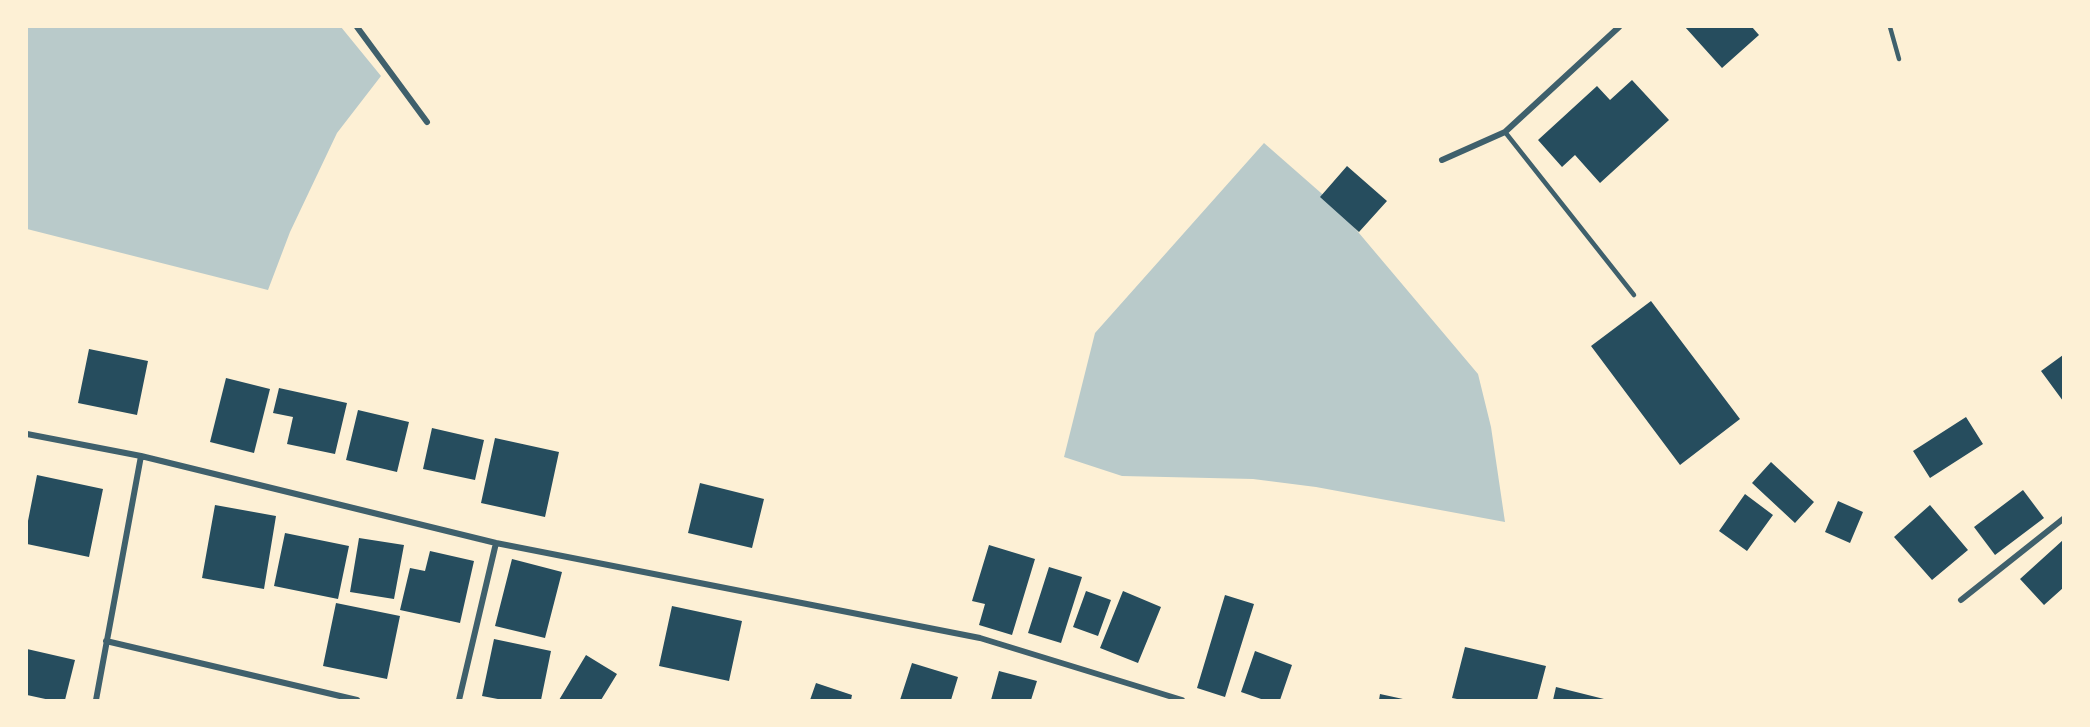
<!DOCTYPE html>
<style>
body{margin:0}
#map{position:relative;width:2090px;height:727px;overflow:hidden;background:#fdf0d5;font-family:"Exo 2",sans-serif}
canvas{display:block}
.frame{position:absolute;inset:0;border:28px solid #fdf0d5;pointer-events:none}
</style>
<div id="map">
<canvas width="2090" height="727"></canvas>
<div class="frame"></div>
</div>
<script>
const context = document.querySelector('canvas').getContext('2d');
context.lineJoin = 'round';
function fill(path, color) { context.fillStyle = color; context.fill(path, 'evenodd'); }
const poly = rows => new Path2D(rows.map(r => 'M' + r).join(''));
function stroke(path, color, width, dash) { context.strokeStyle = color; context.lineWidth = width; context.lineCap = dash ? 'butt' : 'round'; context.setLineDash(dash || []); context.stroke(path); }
fill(poly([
 [27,27,341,27,381,76,337,133,290,232,268,290,27,229],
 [1264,143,1337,207,1478,374,1491,427,1505,522,1316,487,1253,479,1122,476,1064,457,1095,333]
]), '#b9caca');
fill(poly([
 [1685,27,1752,27,1759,35,1722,68],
 [1632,80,1669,120,1600,183,1575,155,1562,167,1538,140,1597,86,1610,100],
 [1347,166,1387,201,1359,232,1320,197],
 [1651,301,1740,419,1680,465,1591,346],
 [89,349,148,361,137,415,78,403],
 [2063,355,2063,401,2041,371],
 [226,378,270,389,254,453,210,442],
 [279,388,347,403,335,454,287,444,293,417,273,413],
 [358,410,409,422,397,472,346,460],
 [1966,417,1983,444,1930,478,1913,451],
 [432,428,484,440,475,480,423,469],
 [495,438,559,452,545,517,481,503],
 [1771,462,1814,502,1795,523,1752,483],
 [37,475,103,489,89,557,27,544,27,526],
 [700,483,764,499,752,548,688,533],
 [2023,490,2044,518,1995,555,1974,527],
 [1745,494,1773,515,1747,551,1719,531],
 [1838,501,1863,512,1850,543,1825,532],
 [215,505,276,516,264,589,202,578],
 [1930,505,1968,550,1932,580,1894,537],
 [285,533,349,546,338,599,274,586],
 [359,538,404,545,394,599,350,592],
 [2063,540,2063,588,2044,605,2020,579],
 [989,545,1035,559,1012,635,979,625,985,604,972,601],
 [430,551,474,561,460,623,400,610,410,568,425,571],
 [512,559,562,572,545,638,495,626],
 [1049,567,1082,577,1061,643,1028,633],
 [1086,591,1111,600,1098,636,1073,627],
 [1123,591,1161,607,1138,663,1100,648],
 [1225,595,1254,604,1225,697,1197,688],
 [336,603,400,616,387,679,323,666],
 [672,606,742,621,729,681,659,666],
 [494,639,551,651,541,700,503,700,482,696],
 [1465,647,1546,666,1537,700,1462,700,1452,698],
 [27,649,75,660,65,700,50,700,27,695],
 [1255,651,1292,665,1280,700,1264,700,1241,692],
 [586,655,617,674,601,700,559,700],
 [912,663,958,677,951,700,900,700],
 [999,671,1037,681,1031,700,991,700],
 [816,683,852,695,851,700,810,700],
 [1556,687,1604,699,1604,700,1553,700],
 [1380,694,1403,699,1403,700,1379,700]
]), '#264d5e');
stroke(poly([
 [1890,27,1899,59],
 [1505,132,1634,295]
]), '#3f606c', 4.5);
stroke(poly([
 [357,27,427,122],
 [1442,160,1505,132,1619,27],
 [27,434,141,456,496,543,980,638,1182,700],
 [1961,600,2063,519],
 [106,641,357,700],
 [96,700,141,456],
 [459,700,496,543]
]), '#3f606c', 6);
</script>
